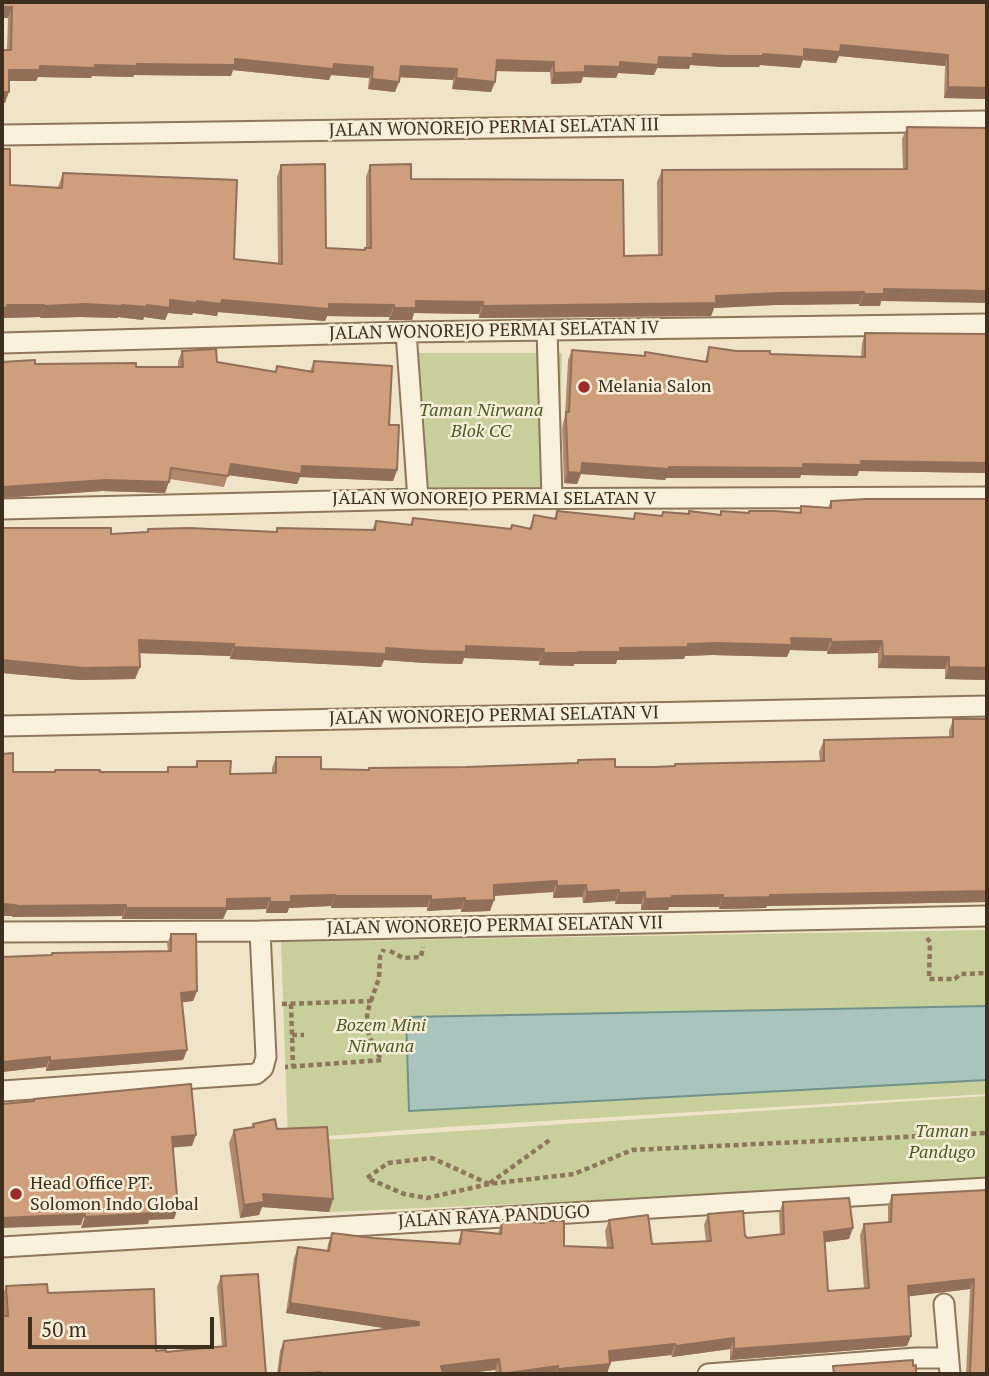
<!DOCTYPE html>
<style>
body{margin:0}
#map{position:relative;width:989px;height:1376px;overflow:hidden;background:#f0e4c8;font-family:"PT Serif",serif}
canvas{display:block}
.frame{position:absolute;inset:0;border:4px solid #3d2e20;pointer-events:none}
.scale{position:absolute;left:28px;top:1317px;width:186px;height:32px;box-sizing:border-box;border:4px solid #3d2e20;border-top:0;padding-left:9px;font-size:21px;line-height:24px;white-space:nowrap;color:#3d2e20;-webkit-text-stroke:5px #f7eed8;paint-order:stroke}
</style>
<div id="map">
<canvas width="989" height="1376"></canvas>
<div class="frame"></div>
<div class="scale">50 m</div>
</div>
<script>
const context = document.querySelector('canvas').getContext('2d');
context.lineJoin = 'round';
function fill(path, color) { context.fillStyle = color; context.fill(path, 'evenodd'); }
const poly = rows => new Path2D(rows.map(r => 'M' + r).join(''));
function stroke(path, color, width, dash) { context.strokeStyle = color; context.lineWidth = width; context.lineCap = dash ? 'butt' : 'round'; context.setLineDash(dash || []); context.stroke(path); }
function write(font, color, halo, rows, align = 'center') {
  context.font = font + ' "PT Serif",serif'; context.lineWidth = 5; context.setLineDash([]); context.textBaseline = 'middle'; context.strokeStyle = halo; context.fillStyle = color; for (const [text, x, y, turn = 0] of rows) {
    context.save(); context.translate(x, y); context.rotate((+turn || 0) * Math.PI / 180); context.textAlign = isNaN(turn) ? turn : align; if (halo) context.strokeText(text, 0, 0); context.fillText(text, 0, 0); context.restore();
  }
}
fill(poly([
 [400,353,562,353,559,489,405,491],
 [987,930,987,1094,447,1127,288,1139,281,942],
 [987,1096,987,1184,329,1212,323,1140]
]), '#c9cf9b');
const water = poly([
 [987,1006,987,1080,409,1111,406,1017,987,1006]
]);
fill(water, '#a9c4bc');
stroke(water, '#6f938a', 2);
const street = poly([
 [2,135,987,121],
 [547,330,552,498],
 [406,332,418,499],
 [2,343,406,332,987,324],
 [2,509,418,499,987,497],
 [2,726,987,706],
 [2,932,260,931,987,916],
 [2,1091,256,1074,263,1068,266,1057,260,931],
 [2,1247,987,1188],
 [944,1304,950,1374],
 [708,1374,916,1358,948,1358]
]);
stroke(street, '#8d765c', 23);
stroke(poly([
 [927,938,930,942,929,979,955,979,960,974,987,973],
 [390,951,403,958,421,957,423,947],
 [371,1001,379,978,380,957,384,949],
 [282,1004,371,1001,367,1013,368,1032,375,1050,382,1060,285,1067],
 [291,1004,293,1066],
 [292,1035,304,1035],
 [490,1183,551,1139],
 [489,1184,432,1158,388,1163,367,1178,404,1194,427,1198,489,1184,574,1174,632,1150,987,1133]
]), '#8d765c', 4.5, [5, 3.5]);
stroke(street, '#faf1dc', 19);
fill(poly([
 [2,2,987,2,987,93,985,99,944,98,945,66,839,56,836,63,803,60,800,68,760,65,759,67,723,67,690,65,689,69,657,68,654,75,618,73,616,78,583,77,581,83,551,84,550,72,496,71,491,92,452,89,453,80,399,77,395,92,368,89,369,78,331,75,329,80,233,70,231,76,134,75,133,77,92,76,91,78,38,77,36,81,9,81,5,103,2,103,2,50,7,50,8,18],
 [907,127,987,128,881,301,880,306,859,306,859,304,775,305,714,308,711,316,479,318,479,314,414,313,412,320,389,320,389,317,327,316,325,321,218,312,217,316,193,313,192,315,168,313,165,320,144,317,143,320,118,317,118,318,81,317,40,318,40,317,4,318,3,320,2,320,2,149,10,185,58,187,63,173,234,259,278,264,277,177,281,165,326,248,364,250,366,248,366,177,370,165,624,256,658,255,657,182,662,170,903,170,902,139],
 [865,333,987,334,987,473,859,471,857,476,801,475,800,478,666,478,665,480,581,474,577,484,564,483,562,429,563,423,565,416,568,360,572,350,644,356,645,352,705,361,709,347,770,354,861,357,862,343],
 [182,351,217,362,275,372,277,366,310,371,314,361,389,425,397,470,393,481,300,477,297,484,228,475,224,487,169,479,165,493,102,491,2,498,2,362,136,367,178,367,178,361],
 [831,501,987,680,945,679,945,669,878,668,878,653,827,654,827,651,790,650,787,657,712,655,685,656,684,659,617,660,616,664,574,664,574,666,539,665,539,661,464,658,462,664,425,663,384,660,381,667,230,659,230,656,140,653,140,667,135,679,79,680,2,673,2,528,111,534,147,532,148,529,276,532,277,528,372,530,376,521,410,525,413,518,510,529,512,525,529,529,534,515,554,519,557,511,633,519,635,513,661,516,663,512,720,514,721,511,748,513,799,513,801,506,828,508],
 [953,719,987,719,987,902,767,906,766,908,719,909,719,907,669,907,668,910,641,910,641,904,615,904,615,901,583,903,582,897,553,898,553,892,494,896,490,911,461,912,461,909,427,911,427,907,331,908,331,906,289,908,287,913,266,913,266,909,227,910,223,919,122,919,122,916,12,917,12,916,2,916,2,754,13,772,166,772,168,767,195,767,197,761,230,774,272,774,272,768,276,757,321,769,369,770,369,768,466,767,577,763,578,760,615,767,675,766,675,764,820,761,819,752,824,740,949,737,949,731],
 [171,934,197,991,193,1001,182,1002,187,1050,183,1060,46,1071,46,1067,2,1072,2,957,51,956,52,953,168,951,167,944],
 [253,1124,277,1129,333,1199,329,1212,262,1207,259,1215,240,1218,229,1143,234,1130,252,1128],
 [987,1190,987,1374,966,1374,970,1289,909,1296,911,1336,907,1346,730,1360,730,1349,672,1357,671,1355,610,1362,610,1364,607,1374,496,1374,495,1370,458,1374,277,1374,280,1351,284,1341,387,1328,286,1313,294,1258,298,1247,327,1251,328,1244,332,1233,373,1238,458,1243,462,1230,498,1234,502,1220,543,1223,544,1221,564,1246,607,1247,605,1231,609,1220,652,1244,706,1241,704,1225,708,1214,747,1238,780,1234,779,1213,783,1202,849,1239,825,1242,828,1291,864,1289,860,1235,864,1224,888,1222,888,1206,892,1195],
 [221,1276,266,1374,2,1374,3,1316,2,1297,6,1286,48,1293,156,1351,166,1352,222,1346,217,1287]
]), '#b2896c');
fill(poly([
 [2,7,12,7,8,18,2,18],
 [841,45,948,55,945,66,839,56,836,63,803,60,800,68,760,65,759,67,723,67,690,65,689,69,657,68,654,75,618,73,616,78,583,77,581,83,551,84,554,73,585,66,659,57,693,54,763,54],
 [235,59,334,64,373,67,369,78,331,75,329,80,233,70,231,76,134,75,133,77,92,76,91,78,38,77,36,81,5,81,9,70,40,66,137,64],
 [497,60,554,62,550,72,493,71],
 [401,66,457,69,453,80,397,77],
 [456,78,495,82,491,92,452,89],
 [372,79,399,82,395,92,368,89],
 [987,86,987,93,985,99,944,98,948,87],
 [2,92,9,92,5,103,2,103],
 [884,289,987,291,987,303,881,301,880,306,859,306,864,294],
 [864,292,859,304,775,305,714,308,711,316,479,318,483,306,779,293],
 [170,300,197,301,222,300,394,305,389,317,327,316,325,321,218,312,217,316,193,313,192,315,168,313,165,320,144,317,143,320,118,317,118,318,81,317,40,318,44,306,85,304,147,305],
 [416,301,483,302,479,314,414,313,412,320,389,320,394,308],
 [7,305,44,305,40,317,4,318,3,320,2,320,2,308],
 [861,461,987,463,987,473,859,471,857,476,801,475,800,478,666,478,665,480,581,474,577,484,564,483,568,472,582,463,669,467,803,464],
 [231,464,302,466,397,470,393,481,300,477,297,484,227,475],
 [106,480,169,482,165,493,102,491,2,498,2,487],
 [791,638,831,639,827,651,790,650,787,657,712,655,685,656,684,659,617,660,616,664,574,664,574,666,539,665,543,653],
 [139,640,234,644,230,656,135,653],
 [882,641,878,653,827,654,832,642],
 [466,646,544,649,539,661,464,658,462,664,425,663,384,660,381,667,230,659,234,647,386,648],
 [883,656,949,657,945,669,878,668],
 [2,660,140,667,135,679,79,680,2,673],
 [949,667,987,668,987,680,945,679],
 [557,881,553,892,490,896,494,885],
 [586,885,582,897,553,898,557,886],
 [619,890,615,901,583,903,587,892],
 [987,891,987,902,767,906,766,908,719,909,723,898,770,895],
 [645,892,641,904,615,904,619,893],
 [335,895,331,906,289,908,287,913,266,913,270,902,291,896],
 [723,895,719,907,669,907,668,910,641,910,645,899,672,896],
 [335,896,431,896,427,907,331,908],
 [270,898,266,909,227,910,223,919,122,919,126,908,227,899],
 [465,898,461,909,427,911,431,900],
 [494,900,490,911,461,912,465,901],
 [2,904,16,905,12,916,2,916],
 [126,905,122,916,12,917,16,906],
 [197,991,193,1001,177,1003,181,993],
 [187,1050,183,1060,46,1071,50,1061],
 [50,1057,46,1067,2,1072,2,1062],
 [196,1135,192,1146,168,1148,172,1137],
 [263,1194,333,1199,329,1212,262,1207,259,1215,240,1218,244,1205],
 [178,1208,174,1219,149,1220,148,1224,81,1228,85,1217],
 [85,1214,81,1225,2,1228,2,1218],
 [853,1228,849,1239,820,1243,824,1232],
 [974,1279,970,1289,904,1297,908,1286],
 [290,1303,419,1322,415,1333,286,1313],
 [911,1336,907,1346,730,1360,734,1349],
 [734,1338,730,1349,672,1357,676,1346],
 [675,1344,671,1355,605,1362,609,1351],
 [499,1359,495,1370,458,1374,438,1374,441,1366],
 [610,1364,607,1374,556,1374,558,1369],
 [558,1366,555,1374,501,1374],
 [320,1372,319,1374,298,1374]
]), '#916f58');
const building = poly([
 [2,2,987,2,987,88,948,87,948,55,841,45,840,52,804,49,804,57,763,54,763,56,727,56,693,54,693,58,659,57,658,65,620,62,620,67,585,66,585,72,554,73,554,62,497,60,495,82,456,78,457,69,401,66,399,82,372,79,373,67,334,64,333,69,235,59,235,65,137,64,137,66,95,65,95,68,40,66,40,70,9,70,9,92,2,92,2,50,11,50,12,7,2,7,2,2],
 [907,127,987,128,987,291,884,289,884,294,864,294,864,292,779,293,716,296,716,303,483,306,483,302,416,301,416,308,394,308,394,305,329,304,329,309,222,300,221,304,197,301,196,303,170,300,170,308,147,305,147,307,122,305,122,306,85,304,44,306,44,305,7,305,7,308,2,308,2,149,10,149,10,185,62,188,63,173,237,180,234,259,282,264,281,165,325,164,326,248,365,250,365,248,371,248,370,165,411,164,411,179,623,180,624,256,662,255,662,170,907,169,907,127],
 [865,333,987,334,987,463,861,461,861,465,803,464,803,468,669,467,669,469,582,463,581,473,568,472,566,418,566,412,569,412,572,350,645,356,645,352,707,362,709,347,736,351,770,351,770,354,865,357,865,333],
 [216,349,217,362,276,372,277,366,313,372,314,361,392,366,389,425,399,425,397,470,302,466,301,474,231,464,228,476,171,468,169,482,106,480,2,487,2,362,35,360,35,364,136,363,136,367,183,367,182,351,216,349],
 [866,499,987,499,987,668,949,667,949,657,883,656,882,641,832,642,831,639,791,638,792,645,717,643,688,644,688,647,620,648,620,652,578,652,578,653,543,653,544,649,466,646,466,652,430,651,386,648,386,654,234,647,234,644,139,640,140,667,84,668,2,660,2,528,111,528,111,534,148,532,148,529,189,528,277,532,277,528,375,530,376,521,412,525,413,518,511,529,512,525,531,529,534,515,556,519,557,511,634,519,635,513,662,516,663,512,689,514,689,511,721,515,721,511,749,513,749,511,775,511,801,513,801,506,831,508,831,501,866,499],
 [953,719,987,719,987,891,770,895,770,897,723,898,723,895,672,896,672,898,645,899,645,892,619,893,619,890,587,892,586,885,557,886,557,881,494,885,494,900,465,901,465,898,431,900,431,896,335,896,335,895,291,896,291,902,270,902,270,898,227,899,227,908,126,908,126,905,16,906,16,905,2,904,2,754,13,753,13,772,55,772,55,770,100,770,100,772,168,772,168,767,197,767,197,761,231,761,230,774,276,773,276,757,321,757,321,769,369,770,369,768,466,767,578,763,578,760,615,759,615,767,654,767,675,766,675,764,824,761,824,740,953,737,953,719],
 [171,934,196,934,197,991,181,993,187,1050,50,1061,50,1057,2,1062,2,957,52,955,52,953,171,951,171,934],
 [191,1084,196,1135,172,1137,178,1208,152,1209,152,1213,85,1217,85,1214,2,1218,2,1104,34,1101,34,1099,191,1084],
 [275,1119,277,1129,327,1127,333,1199,263,1194,264,1202,244,1205,234,1130,254,1127,253,1124,275,1119],
 [987,1190,987,1374,970,1374,974,1279,908,1286,911,1336,734,1349,734,1338,676,1346,675,1344,609,1351,610,1364,558,1369,558,1366,501,1374,499,1359,441,1366,443,1374,321,1374,320,1372,298,1374,279,1374,284,1341,419,1325,419,1322,290,1303,298,1247,329,1251,332,1233,373,1238,460,1244,462,1230,501,1234,502,1220,544,1223,544,1221,564,1221,564,1246,613,1248,609,1220,648,1215,652,1244,711,1241,708,1214,743,1211,745,1236,746,1236,747,1238,784,1234,783,1202,849,1198,853,1228,824,1232,828,1291,869,1288,864,1224,891,1222,892,1195,987,1190],
 [258,1274,266,1374,2,1374,2,1316,8,1316,6,1286,47,1284,48,1293,154,1289,156,1351,166,1350,166,1352,226,1346,221,1276,258,1274],
 [913,1360,913,1366,916,1365,916,1374,834,1374,833,1366,913,1360]
]);
fill(building, '#cf9f7d');
stroke(building, '#916f58', 2);
for (const [x, y, r, color] of [
 [584,387,7,"#9e2a2b"],
 [16,1194,7,"#9e2a2b"]
]) { const dot = new Path2D(); dot.arc(x, y, r, 0, 2 * Math.PI); context.fillStyle = color; context.fill(dot); stroke(dot, '#f7eed8', 2.5); }
write('18px', '#3d2e20', '#f7eed8', [
 ["JALAN WONOREJO PERMAI SELATAN III",494,128,-1],
 ["JALAN WONOREJO PERMAI SELATAN IV",494,331,-1],
 ["JALAN WONOREJO PERMAI SELATAN V",494,499],
 ["JALAN WONOREJO PERMAI SELATAN VI",494,716,-1],
 ["JALAN WONOREJO PERMAI SELATAN VII",495,926,-1],
 ["JALAN RAYA PANDUGO",494,1217,-3]
]);
write('18px', '#3d2e20', '#f7eed8', [
 ["Melania Salon",598,387],
 ["Head Office PT.",30,1184],
 ["Solomon Indo Global",30,1205]
], 'left');
write('italic 18px', '#4d5a26', '#f7eed8', [
 ["Taman Nirwana",481,411],
 ["Blok CC",481,432],
 ["Bozem Mini",381,1026],
 ["Nirwana",381,1047],
 ["Taman",942,1132],
 ["Pandugo",942,1153]
]);
</script>
